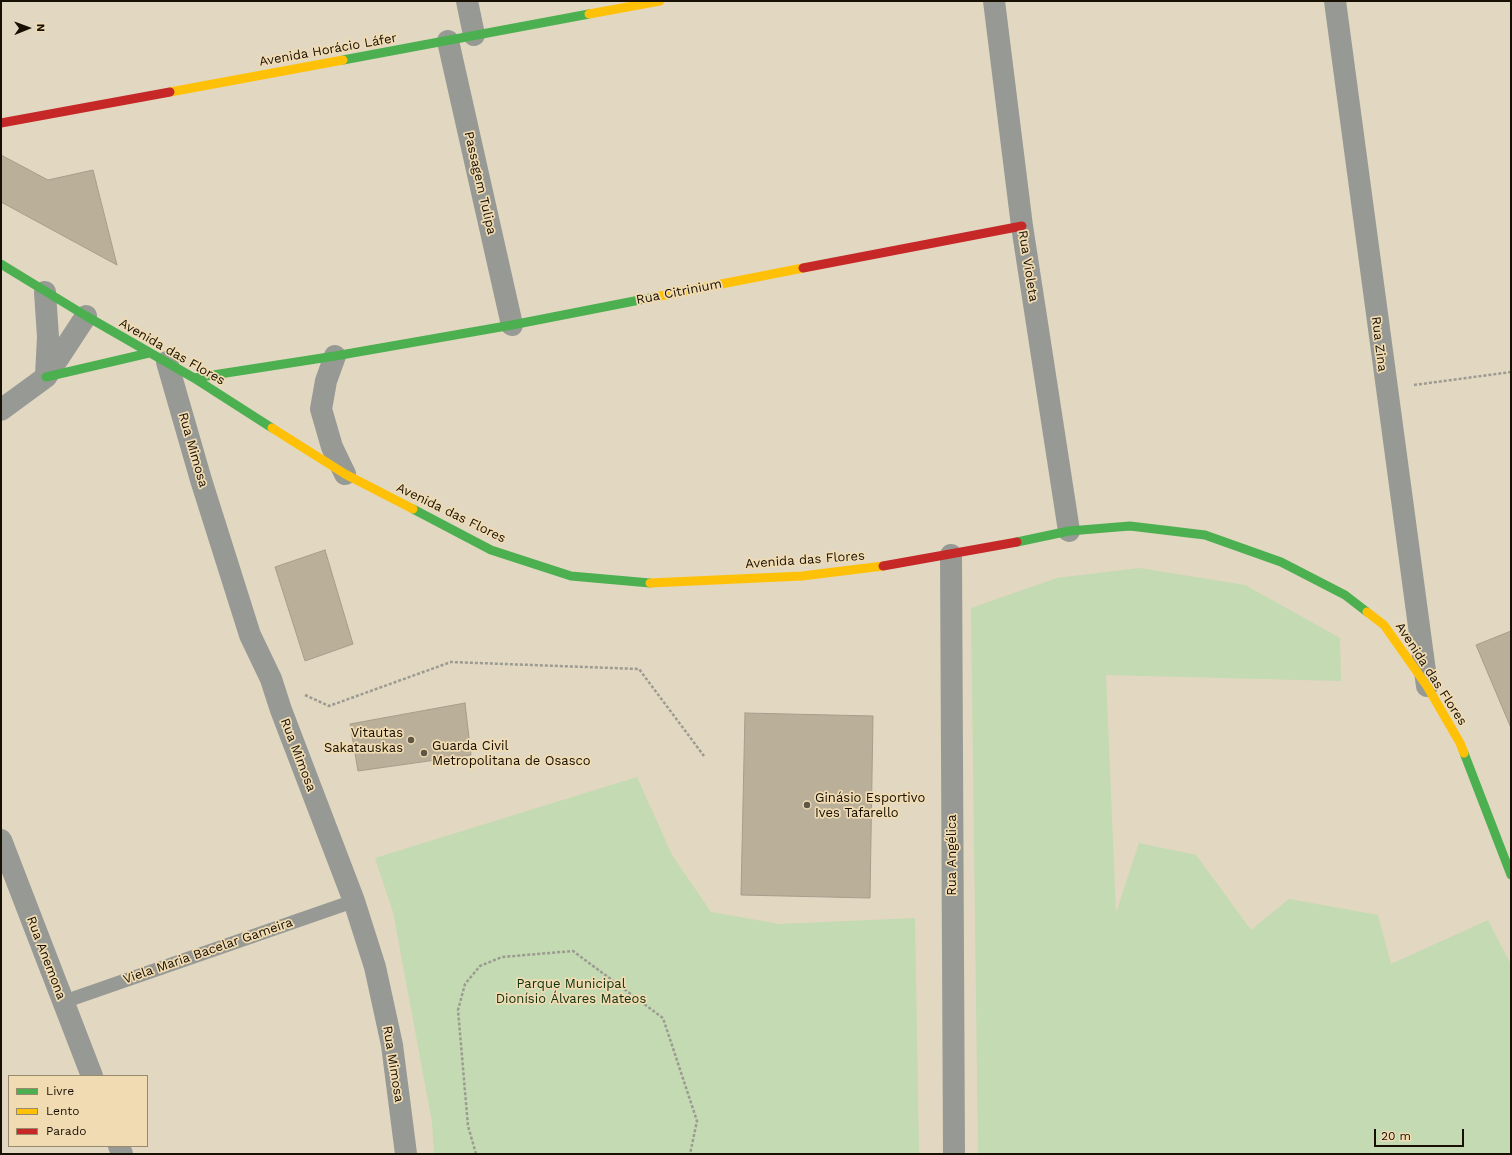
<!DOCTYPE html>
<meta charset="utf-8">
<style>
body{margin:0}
#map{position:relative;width:1512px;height:1155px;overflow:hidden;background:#e2d7c1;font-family:"Work Sans",sans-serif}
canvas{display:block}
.frame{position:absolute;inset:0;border:2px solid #171003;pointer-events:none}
.legend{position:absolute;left:8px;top:1075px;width:140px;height:72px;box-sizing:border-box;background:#f0dbb3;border:1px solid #998a6d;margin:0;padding:5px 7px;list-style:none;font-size:12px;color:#171003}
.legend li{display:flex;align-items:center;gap:8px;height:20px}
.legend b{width:20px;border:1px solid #998a6d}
.north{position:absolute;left:8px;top:8px;width:40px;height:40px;-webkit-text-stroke:3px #f0dbb3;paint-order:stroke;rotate:89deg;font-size:11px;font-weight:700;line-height:16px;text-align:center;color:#171003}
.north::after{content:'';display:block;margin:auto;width:14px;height:18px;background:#171003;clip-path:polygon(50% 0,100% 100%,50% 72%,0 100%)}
.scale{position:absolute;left:1374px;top:1129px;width:90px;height:18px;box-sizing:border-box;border:2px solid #171003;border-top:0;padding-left:5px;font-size:12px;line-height:14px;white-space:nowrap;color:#171003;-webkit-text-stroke:3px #f0dbb3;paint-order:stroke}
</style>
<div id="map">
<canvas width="1512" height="1155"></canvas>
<div class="frame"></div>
<ul class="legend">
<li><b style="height:5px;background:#4caf50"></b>Livre</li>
<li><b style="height:5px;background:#ffc107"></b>Lento</li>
<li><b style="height:5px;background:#c62828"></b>Parado</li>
</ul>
<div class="north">N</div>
<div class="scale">20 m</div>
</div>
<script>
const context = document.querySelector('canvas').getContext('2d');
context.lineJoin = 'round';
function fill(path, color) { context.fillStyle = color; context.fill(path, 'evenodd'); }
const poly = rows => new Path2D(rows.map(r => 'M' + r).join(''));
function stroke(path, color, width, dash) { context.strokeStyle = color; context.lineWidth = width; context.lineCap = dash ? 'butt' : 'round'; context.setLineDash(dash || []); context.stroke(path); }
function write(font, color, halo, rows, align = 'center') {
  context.font = font + ' "Work Sans",sans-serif'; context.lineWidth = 3.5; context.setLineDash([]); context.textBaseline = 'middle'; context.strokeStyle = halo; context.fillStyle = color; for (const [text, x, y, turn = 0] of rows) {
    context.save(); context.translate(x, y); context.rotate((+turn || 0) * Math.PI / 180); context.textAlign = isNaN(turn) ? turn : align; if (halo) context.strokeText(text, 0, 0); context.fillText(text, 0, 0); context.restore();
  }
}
fill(poly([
 [1139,568,1245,585,1340,638,1341,681,1106,675,1116,913,1139,843,1196,855,1251,930,1289,899,1378,915,1391,964,1488,920,1511,965,1511,1154,978,1154,971,608,1057,578],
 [637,777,672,855,711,912,780,924,915,918,919,1154,434,1154,432,1122,393,912,375,858]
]), '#c3dab2');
const building = poly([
 [1,155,48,180,93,170,117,265,1,202,1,155],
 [325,550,353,644,305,661,275,567,325,550],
 [1511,631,1511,728,1476,645,1511,631],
 [465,703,471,755,358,771,350,724,465,703],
 [745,713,873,716,870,898,741,895,745,713]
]);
fill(building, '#baaf98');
stroke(building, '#a69d8c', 1);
stroke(poly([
 [1414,385,1511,372],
 [305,695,329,706,451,662,639,669,704,756],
 [476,1154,468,1126,458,1010,465,984,480,966,502,957,573,951,663,1018,697,1121,690,1154]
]), '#9c9b92', 2.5, [3, 2]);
stroke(poly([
 [63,1002,354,901]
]), '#979a94', 14);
stroke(poly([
 [467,1,474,35],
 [994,1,1022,226,1069,531],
 [1335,1,1427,686],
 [448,41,512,325],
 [45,292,48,337,46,375],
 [335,356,326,381,321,409,332,447,345,474],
 [167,362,201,480,250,635,271,679,281,710,354,901,375,967,392,1045,406,1154],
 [1,410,46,377,86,316],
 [951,555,954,1154],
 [1,840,92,1076],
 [119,1146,122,1154]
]), '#979a94', 22);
stroke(poly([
 [343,60,589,14],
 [1,264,86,316,194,378,272,428],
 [46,377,149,353],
 [194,378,335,356,512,325,655,297],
 [413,509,491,550,571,576,650,583],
 [1017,542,1069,531,1130,526,1205,535,1281,562,1345,595,1367,612],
 [1464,753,1511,875]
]), '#4caf50', 9);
stroke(poly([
 [589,14,660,1],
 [170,92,343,60],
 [655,297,803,268],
 [272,428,345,474,413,509],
 [650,583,802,576,883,566],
 [1367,612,1384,625,1427,686,1460,743,1464,753]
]), '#ffc107', 9);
stroke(poly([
 [1,123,170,92],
 [803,268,1022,226],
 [883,566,1017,542]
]), '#c62828', 9);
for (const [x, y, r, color] of [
 [411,740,4,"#5e5646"],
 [424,753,4,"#5e5646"],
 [807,805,4,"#5e5646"]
]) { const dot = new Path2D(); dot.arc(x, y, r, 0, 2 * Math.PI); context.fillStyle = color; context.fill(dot); stroke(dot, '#f0dbb3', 1.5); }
write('13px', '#171003', '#f0dbb3', [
 ["Avenida Horácio Láfer",328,50,-10],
 ["Passagem Tulipa",480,183,77],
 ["Rua Violeta",1028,266,81],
 ["Rua Citrinium",679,292,-11],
 ["Rua Zina",1379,344,83],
 ["Avenida das Flores",172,352,30],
 ["Rua Mimosa",193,450,74],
 ["Avenida das Flores",451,513,26],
 ["Avenida das Flores",805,560,-4],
 ["Avenida das Flores",1431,674,57],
 ["Rua Mimosa",298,755,69],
 ["Rua Angélica",952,855,-90],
 ["Viela Maria Bacelar Gameira",208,951,-19],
 ["Rua Anemona",46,958,69],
 ["Rua Mimosa",393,1064,81]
]);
write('13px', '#171003', '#f0dbb3', [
 ["Vitautas",403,733,"right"],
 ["Sakatauskas",403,748,"right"],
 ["Guarda Civil",432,746],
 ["Metropolitana de Osasco",432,761],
 ["Ginásio Esportivo",815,798],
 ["Ives Tafarello",815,813]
], 'left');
write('13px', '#0e320d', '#f0dbb3', [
 ["Parque Municipal",571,984],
 ["Dionísio Álvares Mateos",571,999]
]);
</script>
